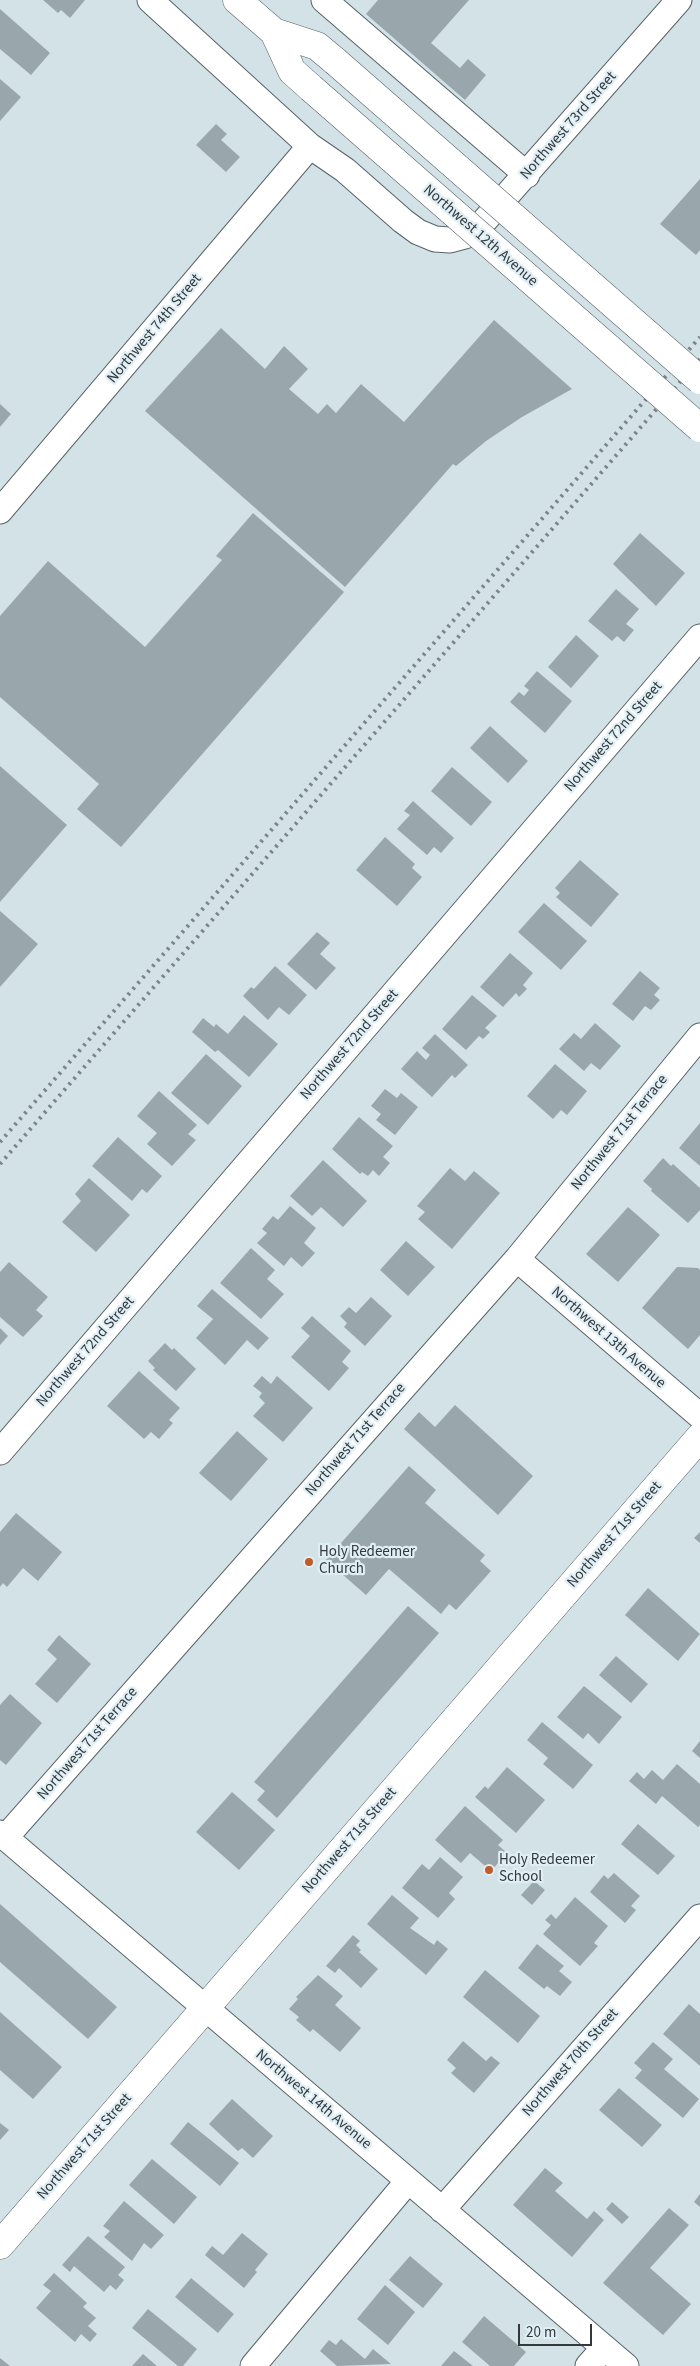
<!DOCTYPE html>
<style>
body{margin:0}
#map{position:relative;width:700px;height:2366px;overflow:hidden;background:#d3e2e7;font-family:"Source Sans 3",sans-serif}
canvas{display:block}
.scale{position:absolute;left:518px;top:2324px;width:74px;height:22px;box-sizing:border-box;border:2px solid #33383b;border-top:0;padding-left:6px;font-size:15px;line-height:18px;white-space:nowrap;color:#33383b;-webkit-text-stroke:4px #e0eff5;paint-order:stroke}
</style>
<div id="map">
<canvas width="700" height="2366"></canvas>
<div class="scale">20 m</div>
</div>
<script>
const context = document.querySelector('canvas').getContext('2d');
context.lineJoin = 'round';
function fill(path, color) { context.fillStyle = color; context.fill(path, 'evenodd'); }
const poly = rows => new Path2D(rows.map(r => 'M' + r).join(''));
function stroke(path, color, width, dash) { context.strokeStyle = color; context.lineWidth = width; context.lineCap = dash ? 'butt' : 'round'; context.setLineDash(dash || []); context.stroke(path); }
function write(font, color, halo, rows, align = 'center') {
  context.font = font + ' "Source Sans 3",sans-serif'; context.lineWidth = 4.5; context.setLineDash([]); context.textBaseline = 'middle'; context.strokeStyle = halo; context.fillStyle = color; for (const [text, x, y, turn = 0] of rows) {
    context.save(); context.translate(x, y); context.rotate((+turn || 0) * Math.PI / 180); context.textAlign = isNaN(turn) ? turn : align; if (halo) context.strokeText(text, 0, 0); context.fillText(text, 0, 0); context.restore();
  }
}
fill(poly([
 [43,0,85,0,70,18,61,10,58,13],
 [378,0,469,0,431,43,460,68,468,59,486,75,465,100,366,14],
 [0,9,50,53,31,75,0,49],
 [0,79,21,97,0,121],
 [216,124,227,134,221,140,240,157,226,172,196,145],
 [700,179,700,250,696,255,660,224],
 [494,320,572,389,522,417,486,441,456,466,453,464,345,587,145,411,221,328,265,369,284,346,308,369,289,389,318,414,327,404,336,413,361,384,404,422],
 [0,404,11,414,0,427],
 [253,513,344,592,121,847,77,809,99,784,0,697,0,616,48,561,145,647,222,560,216,556],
 [640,533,685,573,656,606,613,564],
 [616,589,639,609,626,624,634,630,624,642,617,636,612,641,588,621],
 [576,635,599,656,571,688,548,667],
 [537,671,572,701,545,733,510,702,519,692,524,696,529,690,524,686],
 [490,726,528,761,508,783,470,748],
 [0,766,67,825,0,902],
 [452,767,492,802,471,826,431,791],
 [413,801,454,838,441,853,434,847,427,855,397,829,410,815,404,811],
 [385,837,415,864,412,868,422,877,397,906,356,870],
 [580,860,619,894,591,927,556,897,560,893,555,888],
 [544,903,587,941,561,970,518,932],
 [0,911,38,944,0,987],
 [317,932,330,943,320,954,336,968,316,990,287,964],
 [510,953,533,973,523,985,527,989,519,997,516,993,503,1007,480,987],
 [275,966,307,995,289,1015,279,1007,268,1020,243,996,251,987,254,989],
 [640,971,660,988,654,995,660,1000,651,1010,645,1006,633,1021,612,1004],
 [472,995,497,1016,485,1028,490,1032,483,1039,479,1036,466,1050,442,1029],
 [244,1015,278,1044,249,1077,218,1050,215,1052,192,1032,203,1018,214,1027,216,1024,228,1034],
 [595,1023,621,1046,600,1070,591,1063,584,1071,559,1049,574,1033,581,1039],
 [435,1034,468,1065,455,1078,452,1075,432,1097,401,1069,417,1051,426,1060,430,1055,422,1048],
 [206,1054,242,1086,208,1125,171,1093],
 [555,1064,587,1091,567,1115,561,1110,553,1119,527,1096],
 [385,1089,397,1098,401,1093,418,1107,395,1135,376,1120,381,1114,371,1106],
 [159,1091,197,1125,188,1134,196,1140,172,1166,147,1144,157,1133,137,1116],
 [359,1117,393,1146,383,1157,390,1163,379,1176,373,1170,368,1176,362,1172,360,1174,332,1149],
 [700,1123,700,1166,679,1148],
 [118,1137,162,1176,147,1193,142,1189,132,1201,92,1166],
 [663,1158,671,1166,673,1164,700,1188,700,1210,688,1223,651,1191,652,1189,643,1181],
 [323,1160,367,1201,343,1227,321,1207,312,1216,290,1196],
 [450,1168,465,1181,474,1171,500,1193,452,1249,418,1219,425,1212,417,1206],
 [89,1178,130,1215,96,1252,62,1222,81,1201,75,1194],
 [290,1206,316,1228,304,1243,315,1253,302,1267,291,1257,284,1266,257,1243,267,1233,262,1229,273,1216,278,1220],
 [628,1207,660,1235,618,1282,586,1254],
 [406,1241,435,1267,408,1296,380,1270],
 [251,1248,275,1270,267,1279,284,1294,261,1319,220,1283],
 [9,1262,48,1297,36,1310,43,1316,23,1337,0,1317,0,1272],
 [677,1267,698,1268,700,1270,700,1335,688,1349,642,1308],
 [212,1289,269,1338,258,1350,247,1340,225,1365,196,1338,213,1319,197,1306],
 [371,1297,392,1316,365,1346,344,1327,347,1323,340,1316,349,1307,356,1313],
 [312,1316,351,1351,342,1362,349,1368,329,1391,291,1357,310,1336,301,1328],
 [0,1328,8,1336,0,1345],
 [165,1343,172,1350,174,1348,196,1369,176,1391,153,1370,155,1368,148,1361],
 [139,1371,180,1408,169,1420,173,1423,159,1439,151,1432,144,1439,107,1406],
 [262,1376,271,1384,277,1376,313,1408,283,1442,253,1416,265,1403,259,1397,262,1393,253,1386],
 [455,1405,533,1476,498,1515,404,1429,419,1412,435,1427],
 [237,1431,268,1459,231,1501,199,1473],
 [409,1466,436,1490,425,1503,485,1555,480,1561,491,1571,456,1610,449,1604,441,1614,389,1569,366,1595,326,1560],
 [16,1513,62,1552,38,1581,23,1568,7,1587,3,1583,0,1587,0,1532],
 [700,1532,700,1543,694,1538],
 [648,1588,700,1634,678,1661,625,1615],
 [408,1606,439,1633,277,1818,257,1800,265,1791,254,1782],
 [59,1635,91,1664,57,1703,35,1684,57,1659,47,1650],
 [616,1656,648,1684,631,1703,599,1675],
 [584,1686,622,1717,599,1744,588,1733,583,1739,557,1717],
 [10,1694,42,1723,6,1765,0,1760,0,1705],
 [542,1722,593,1765,573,1789,543,1764,548,1758,527,1740],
 [700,1741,700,1758,692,1751],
 [677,1764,700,1784,700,1825,698,1827,662,1796,656,1804,629,1781,637,1772,644,1779,652,1770,663,1780],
 [507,1767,545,1800,516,1833,475,1797,485,1786,488,1789],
 [232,1792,275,1830,239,1870,196,1832],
 [465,1806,503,1840,498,1845,507,1853,491,1871,470,1853,461,1863,435,1840],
 [638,1824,675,1856,658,1875,621,1844],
 [440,1857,463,1877,449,1893,455,1899,438,1918,402,1888,422,1864,429,1870],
 [614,1873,640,1896,631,1906,636,1910,625,1923,590,1892,604,1875,608,1879],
 [534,1881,545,1890,532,1905,521,1895],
 [392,1895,419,1918,410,1928,434,1945,437,1940,448,1949,426,1975,367,1924],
 [575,1897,608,1926,594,1943,598,1946,580,1966,543,1934,551,1925,545,1920,551,1914,556,1919],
 [0,1904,117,2007,88,2039,0,1962],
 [353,1935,360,1941,356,1945,361,1950,359,1952,378,1969,361,1988,339,1968,335,1973,326,1966],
 [537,1944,564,1966,559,1971,572,1982,560,1996,547,1986,544,1989,518,1968],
 [485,1970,540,2016,518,2043,463,1997],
 [318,1975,343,1996,335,2005,361,2028,340,2052,313,2029,310,2032,296,2020,299,2017,289,2009,298,1999,296,1997],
 [689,2004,700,2014,700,2066,663,2034],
 [0,2012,62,2067,33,2099,0,2070],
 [463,2041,486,2061,491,2056,500,2063,474,2093,451,2073,456,2068,447,2060],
 [653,2042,673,2059,664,2069,699,2099,683,2118,635,2078,642,2070,634,2063],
 [619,2088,662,2125,642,2147,599,2110],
 [232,2099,273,2136,253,2158,242,2148,238,2151,209,2124],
 [188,2122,239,2163,220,2186,170,2144],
 [0,2123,9,2130,0,2140],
 [152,2159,197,2197,174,2224,129,2185],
 [545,2168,563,2183,555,2191,587,2219,594,2211,604,2220,572,2257,513,2205],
 [700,2194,700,2207,694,2202],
 [124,2201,164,2235,151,2249,144,2243,132,2261,104,2237,110,2231,103,2226],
 [612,2202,629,2217,622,2224,606,2209],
 [669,2208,689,2225,650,2268,691,2304,663,2335,603,2283],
 [242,2233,268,2254,255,2270,257,2272,244,2288,205,2255,212,2246,223,2255],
 [88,2236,125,2267,118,2275,124,2280,116,2290,110,2285,104,2292,74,2266,70,2272,62,2265],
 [410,2256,443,2284,423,2308,389,2280],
 [54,2273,87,2303,83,2307,96,2318,88,2326,97,2334,90,2342,81,2334,75,2342,36,2308,51,2291,43,2285],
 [191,2278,234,2314,218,2333,175,2297],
 [385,2285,415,2312,388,2345,357,2319],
 [148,2309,197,2349,183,2366,178,2366,132,2328],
 [484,2316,526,2352,514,2366,490,2366,462,2342],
 [341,2339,365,2359,373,2349,391,2364,337,2366,320,2351,329,2340,336,2345],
 [454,2351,473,2366,441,2366],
 [143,2354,157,2366,132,2366],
 [0,2358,10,2366,0,2366]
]), '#99a7ac');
const minor = poly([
 [150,0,310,146,345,170,403,221,418,232,435,239,450,240,465,236,479,227,679,0],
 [324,0,527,175],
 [0,511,310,146],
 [517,1259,700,1416],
 [0,1452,700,637],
 [0,1833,626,2366],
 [5,1838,517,1259,700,1036],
 [442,2210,700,1917],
 [253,2366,408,2181],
 [588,2366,604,2348]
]);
const tertiary = poly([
 [0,2245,700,1437]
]);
const secondary = poly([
 [237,0,274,32,292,71,311,88],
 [274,32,317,46,335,61]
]);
stroke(minor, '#576469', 27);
stroke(tertiary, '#576469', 29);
stroke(secondary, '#576469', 29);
stroke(minor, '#fff', 25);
stroke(tertiary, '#fff', 28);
stroke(secondary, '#fff', 28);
stroke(poly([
 [0,1142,700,337],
 [0,1164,700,359]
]), '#7b8488', 4, [2.5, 5]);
const secondaryBridge = poly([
 [335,61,700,380],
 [311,88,700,428]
]);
stroke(secondaryBridge, '#576469', 29, []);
stroke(secondaryBridge, '#fff', 28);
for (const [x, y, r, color] of [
 [309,1562,5,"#c15c2a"],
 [489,1870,5,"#c15c2a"]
]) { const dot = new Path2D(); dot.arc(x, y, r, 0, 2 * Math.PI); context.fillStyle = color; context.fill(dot); stroke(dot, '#e0eff5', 2); }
write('15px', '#33383b', '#e0eff5', [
 ["Northwest 73rd Street",569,126,-49],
 ["Northwest 12th Avenue",480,236,41],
 ["Northwest 74th Street",155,329,-50],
 ["Northwest 72nd Street",614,737,-49],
 ["Northwest 72nd Street",350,1045,-49],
 ["Northwest 71st Terrace",620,1133,-51],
 ["Northwest 13th Avenue",608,1338,41],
 ["Northwest 72nd Street",86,1352,-49],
 ["Northwest 71st Terrace",356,1440,-49],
 ["Northwest 71st Street",615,1535,-49],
 ["Northwest 71st Terrace",88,1744,-49],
 ["Northwest 71st Street",350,1841,-49],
 ["Northwest 70th Street",571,2063,-49],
 ["Northwest 14th Avenue",313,2100,40],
 ["Northwest 71st Street",85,2147,-49]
]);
write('15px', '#33383b', '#e0eff5', [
 ["Holy Redeemer",319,1553],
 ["Church",319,1570],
 ["Holy Redeemer",499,1861],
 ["School",499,1878]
], 'left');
</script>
